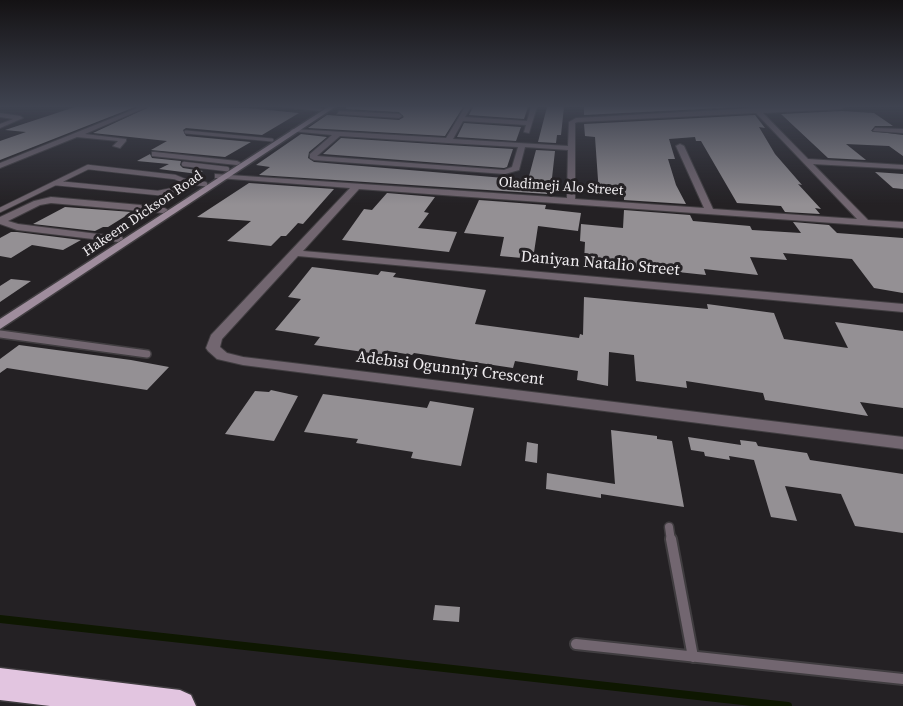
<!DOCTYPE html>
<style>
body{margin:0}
canvas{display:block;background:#242124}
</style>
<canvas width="903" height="706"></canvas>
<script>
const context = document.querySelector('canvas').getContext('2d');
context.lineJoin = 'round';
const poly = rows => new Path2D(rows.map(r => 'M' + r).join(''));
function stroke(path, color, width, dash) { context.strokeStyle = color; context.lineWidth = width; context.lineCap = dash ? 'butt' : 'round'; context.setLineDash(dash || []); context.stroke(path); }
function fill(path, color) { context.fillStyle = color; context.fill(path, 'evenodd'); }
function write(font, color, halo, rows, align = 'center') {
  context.font = font + ' "Source Serif 4",serif'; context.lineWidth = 6; context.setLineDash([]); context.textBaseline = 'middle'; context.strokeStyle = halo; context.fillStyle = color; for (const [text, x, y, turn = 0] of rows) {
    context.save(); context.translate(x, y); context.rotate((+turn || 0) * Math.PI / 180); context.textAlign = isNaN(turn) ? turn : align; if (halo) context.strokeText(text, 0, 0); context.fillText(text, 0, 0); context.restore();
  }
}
stroke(poly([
 [0,619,788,706]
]), '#0e1701', 8);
fill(poly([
 [75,107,135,107,0,160,0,141,26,132,5,130],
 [149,107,247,108,299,113,262,135,186,128,183,130,186,136,251,142,225,157,151,150,167,141,93,133],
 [346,107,463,107,445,136,308,128,327,115,399,120,404,117,399,112,346,109],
 [473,107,528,107,524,119,469,115],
 [547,107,564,107,561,135,557,135,556,143,538,142],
 [584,107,741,107,584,115],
 [842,111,874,113,893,126,875,126,871,131,903,135,903,156,889,146,846,144,866,160,828,158,781,114],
 [755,115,765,128,759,127,775,154,802,185,798,184,821,209,815,208,820,214,785,212,781,206,737,203,701,141,696,141,695,137,669,139,675,159,668,159,676,185,686,204,624,200,624,196,599,194,595,137,585,136,584,124],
 [464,123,521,127,516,141,457,137],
 [301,134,327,137,309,152,308,158,314,162,528,180,536,150,555,151,551,187,548,194,259,175,270,167,256,165],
 [341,138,448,145,513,149,507,167,504,168,323,154],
 [150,154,152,158,181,161,180,165,183,168,203,171,198,174,159,169,169,164,137,161],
 [875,172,903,174,903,189,893,188],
 [249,183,334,189,303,224,298,223,286,236,281,236,271,246,227,241,251,221,197,217],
 [387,193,435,197,424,212,429,213,418,228,457,232,449,252,342,240,364,209,372,210],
 [479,200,546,205,545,209,581,213,578,231,538,226,533,259,500,256,504,237,464,233],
 [65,207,132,212,108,227,103,227,95,231,33,224],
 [624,210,690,215,693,221,750,226,752,230,801,233,793,222,829,225,837,233,903,238,903,293,874,288,852,259,783,253,787,260,750,257,758,275,704,269,706,275,584,262,585,242,580,241,581,224,623,228],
 [11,232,17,232,81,240,63,250,32,245,11,258,0,256,0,238],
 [312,267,378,275,381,271,396,273,393,277,486,290,475,324,579,338,580,334,583,335,584,297,708,309,707,304,774,313,784,339,848,348,835,322,903,331,903,408,860,402,868,416,765,400,763,393,686,381,687,388,636,381,634,355,609,352,608,386,577,380,578,371,515,361,513,368,414,353,412,355,388,351,385,355,314,345,320,337,275,330,301,299,288,297],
 [11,279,31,281,0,302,0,286],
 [19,345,131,360,169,367,147,390,7,368,0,373,0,359],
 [271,390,298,396,274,441,225,434,255,391,269,392],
 [323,394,427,408,430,401,474,408,461,466,411,458,413,452,356,443,358,439,304,432],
 [611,430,657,436,657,439,672,441,684,507,601,494,601,498,546,489,547,473,615,484],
 [688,437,741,445,740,440,756,442,758,446,807,453,810,460,903,474,903,533,855,526,841,494,785,486,797,521,771,517,754,460,729,456,730,460,705,456,704,452,691,450],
 [527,442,538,444,537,463,525,461],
 [435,605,460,607,459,622,433,620]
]), '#949094');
const laneFar4 = poly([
 [186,132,272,140]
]);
const laneFar3 = poly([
 [184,164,227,169],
 [55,183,158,193,173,190,187,182],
 [0,210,88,167,175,177,187,182,205,184]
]);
const laneFar2 = poly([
 [0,334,147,354]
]);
const laneFar1 = poly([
 [669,527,671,541]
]);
const lane = poly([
 [671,539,693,657],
 [576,644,903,679]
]);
const street = poly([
 [140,107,147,107,85,134,126,139,126,141,120,148,113,146,118,141,77,137,0,168,0,163,140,107],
 [283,107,310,107,323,109,320,111,283,107],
 [465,107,471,107,465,117,527,121,531,107,537,107,529,133,524,132,526,125,463,121,453,139,568,146,569,122,576,118,757,108,844,107,841,109,763,113,808,159,903,165,903,169,813,164,868,220,903,222,903,228,359,189,303,251,903,304,903,312,298,256,222,339,220,347,227,353,243,357,903,437,903,449,243,365,217,359,208,351,206,348,211,335,350,188,218,178,215,178,215,174,567,198,568,150,525,147,519,170,505,174,314,160,310,158,310,154,332,135,290,131,293,129,446,138,465,107],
 [756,113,857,219,713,209,684,146,680,144,676,146,704,208,575,199,575,123,577,122,756,113],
 [340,136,448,143,518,147,512,167,504,170,317,156,340,136],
 [339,111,399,114,402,116,399,118,337,114,339,111],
 [0,113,20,116,23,118,0,128,0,124,13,119,0,117,0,113],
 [875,128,903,129,903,133,873,131,875,128],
 [155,152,237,161,241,163,237,165,152,156,152,152,155,152],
 [51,197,163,207,168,210,163,213,51,203,40,205,8,221,18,224,122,237,123,239,118,242,17,230,0,224,0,217,34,201,51,197]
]);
const secondary = poly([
 [328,107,335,107,0,329,0,319,328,107]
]);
const highway = poly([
 [0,668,180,690,191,695,196,706,50,706,0,700,0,668]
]);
stroke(laneFar4, '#403d40', 4.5);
stroke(laneFar3, '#403d40', 6);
stroke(laneFar2, '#403d40', 10);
stroke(laneFar1, '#403d40', 11);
stroke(lane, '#403d40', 14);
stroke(street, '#403d40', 2);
stroke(secondary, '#403d40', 3);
stroke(highway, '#403d40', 3);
stroke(laneFar4, '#726670', 3);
stroke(laneFar3, '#726670', 4.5);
stroke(laneFar2, '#726670', 7);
stroke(laneFar1, '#726670', 8);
stroke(lane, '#726670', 10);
fill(street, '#726670');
fill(secondary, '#9f8d9d');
fill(highway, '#e2c5e0');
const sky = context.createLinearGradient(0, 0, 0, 205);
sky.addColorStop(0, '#141214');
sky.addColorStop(0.52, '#3f4350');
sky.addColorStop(1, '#3f435000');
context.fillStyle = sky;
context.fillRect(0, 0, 903, 205);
write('14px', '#efecef', '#242124', [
 ["Oladimeji Alo Street",561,187,4],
 ["Hakeem Dickson Road",143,214,-34]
]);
write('16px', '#efecef', '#242124', [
 ["Daniyan Natalio Street",600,264,5],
 ["Adebisi Ogunniyi Crescent",450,369,7]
]);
</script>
